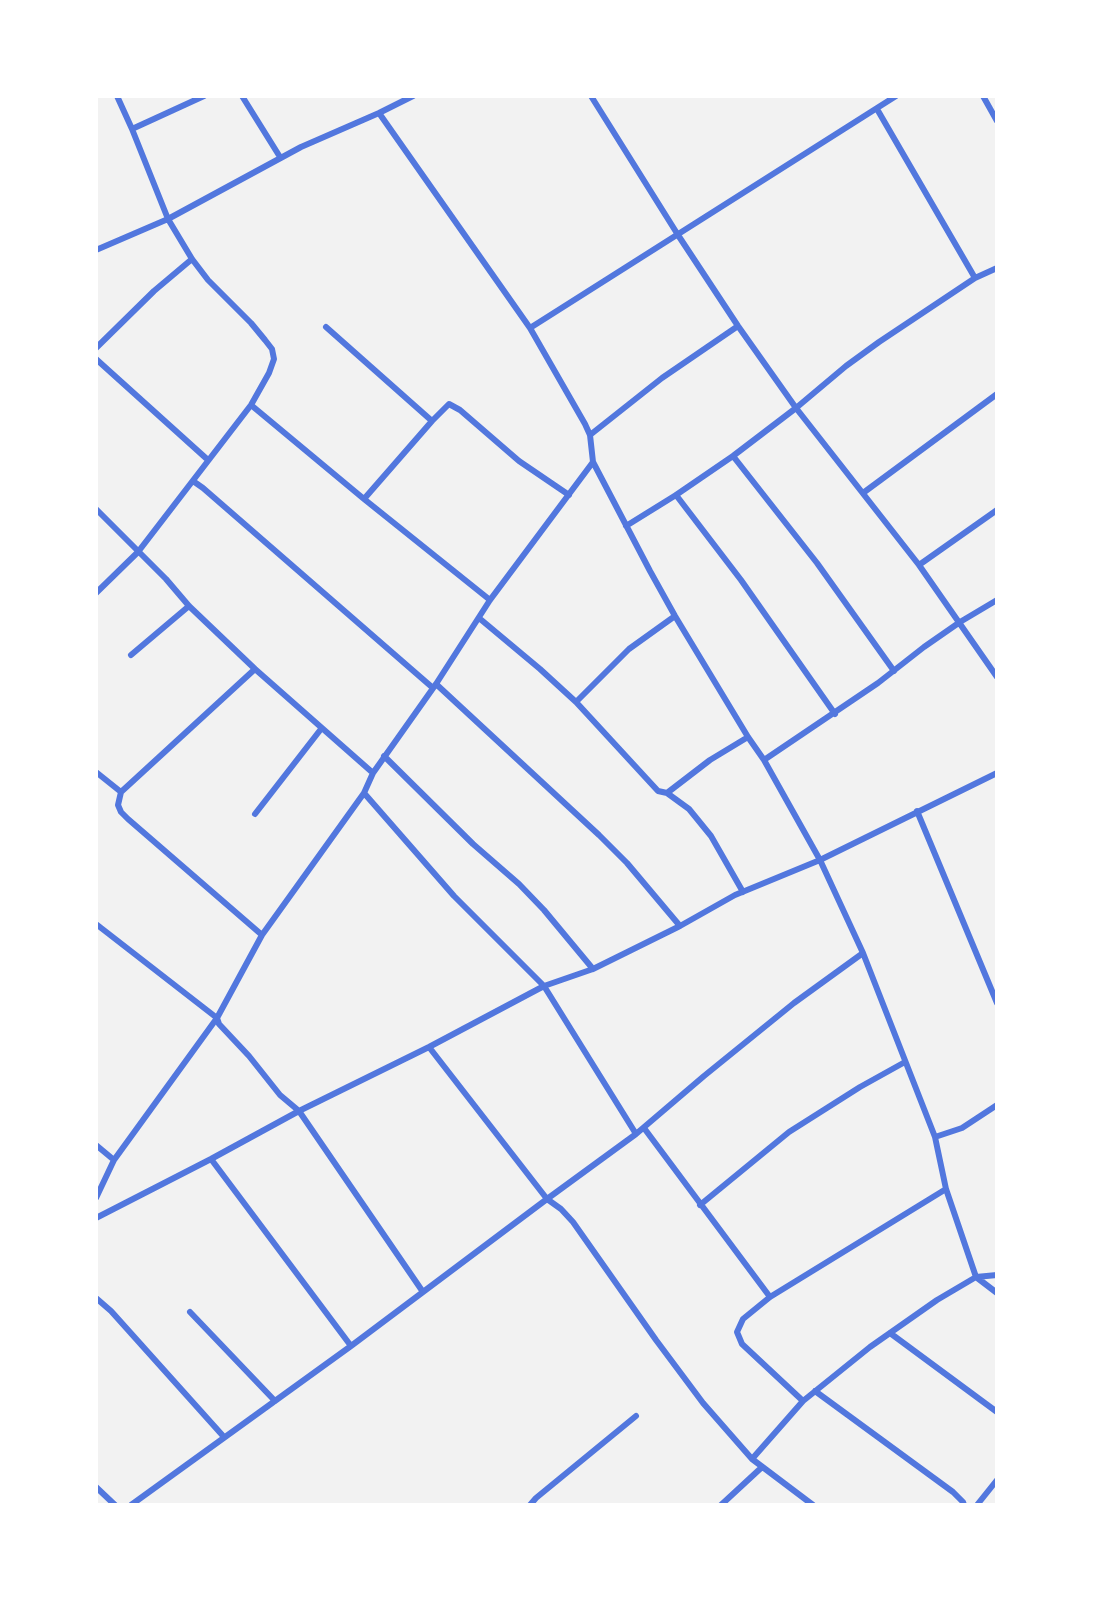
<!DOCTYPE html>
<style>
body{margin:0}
#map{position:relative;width:1093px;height:1601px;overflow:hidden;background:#f2f2f2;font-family:"Crimson Pro",serif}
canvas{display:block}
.frame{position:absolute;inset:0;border:98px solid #fff;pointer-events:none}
</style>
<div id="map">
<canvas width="1093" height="1601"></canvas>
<div class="frame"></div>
</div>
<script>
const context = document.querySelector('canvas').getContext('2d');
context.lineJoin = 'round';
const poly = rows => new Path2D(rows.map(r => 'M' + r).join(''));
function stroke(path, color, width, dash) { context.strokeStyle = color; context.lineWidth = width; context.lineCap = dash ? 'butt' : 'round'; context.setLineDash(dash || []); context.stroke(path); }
stroke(poly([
 [242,96,280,157],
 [591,96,678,235,738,326,796,408,919,565,997,677],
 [983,96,997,121],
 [877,109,975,278],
 [379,113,530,328,585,424,590,435,593,462,650,571,675,616,748,737,764,760,820,860,863,953,935,1137,946,1189,976,1277,997,1293],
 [132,129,204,96],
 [96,250,168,219,301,147,379,113,413,96],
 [326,327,432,421],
 [530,328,896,96],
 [96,348,154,291,192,259],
 [96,359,208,460],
 [251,405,364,499,490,600],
 [590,435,662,378,738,326],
 [733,456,817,563,894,671],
 [193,481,203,488,433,688],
 [863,493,997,394],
 [676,495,741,580,835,714],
 [364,499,432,421,449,404,460,410,519,461,569,495],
 [96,509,166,579,189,606,255,669,373,773],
 [626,526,676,495,733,456,796,408,846,366,879,342,975,278,997,268],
 [919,565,997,510],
 [96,593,138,552,251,405,269,373,274,359,272,349,265,340,251,323,208,280,192,259,168,219,132,129,117,96],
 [479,618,540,669,576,702,658,791,667,793,689,809,711,836,743,892],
 [131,655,189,606],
 [255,669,121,792,118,805,121,812,128,819,262,935],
 [436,684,599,835,627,863,680,926],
 [576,702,629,649,675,616],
 [384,756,473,844,519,884,544,910,593,969],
 [764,760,878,683,924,647,960,622,997,600],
 [96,772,121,792],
 [364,793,454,896,544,986,636,1134],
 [667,793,710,760,748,737],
 [917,811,997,1003],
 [255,814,321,729],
 [96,924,217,1018,219,1024,249,1056,280,1095,299,1111,423,1292],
 [429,1047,547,1199,561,1209,573,1222,656,1340,703,1403,752,1459,813,1505],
 [644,1128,770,1297],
 [935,1137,962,1128,997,1105],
 [96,1145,114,1160],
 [211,1159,351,1346],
 [96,1198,114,1160,217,1018,262,935,364,793,373,773,436,684,490,600,593,462],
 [700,1205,789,1132,860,1087,905,1062],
 [96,1218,211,1159,299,1111,429,1047,544,986,593,969,680,926,735,895,820,860,997,773],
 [96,1298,111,1311,224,1437],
 [190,1312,275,1401],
 [890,1333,997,1412],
 [815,1391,953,1492,963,1502,964,1505],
 [803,1401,742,1344,737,1332,743,1319,770,1297,946,1189],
 [752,1459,803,1401,870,1347,937,1300,976,1277,997,1275],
 [96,1487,115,1505],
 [131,1505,351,1346,547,1199,636,1134,704,1076,794,1003,863,953],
 [530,1505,536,1498,636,1416],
 [721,1505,761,1468],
 [977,1505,997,1480]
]), '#5277de', 6);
</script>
